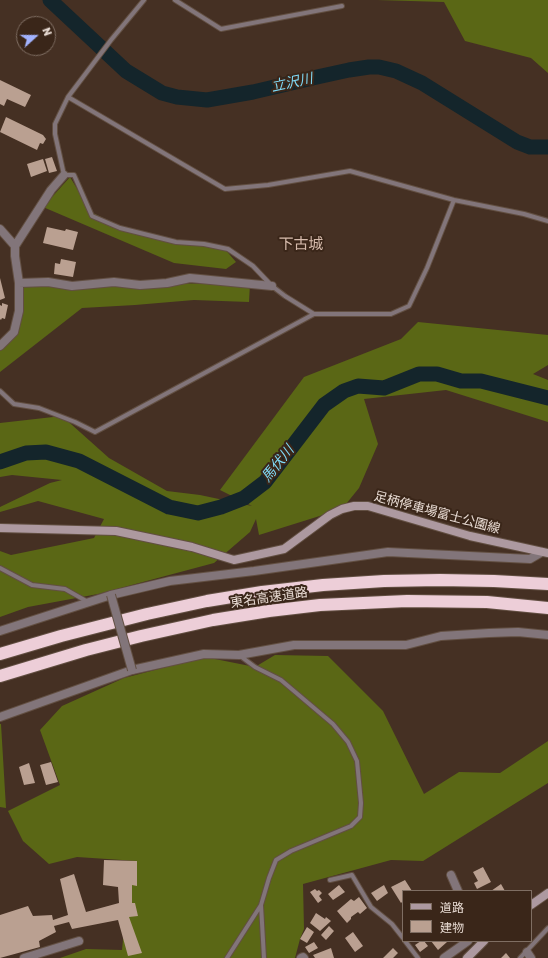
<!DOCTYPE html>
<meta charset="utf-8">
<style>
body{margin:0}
#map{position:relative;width:548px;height:958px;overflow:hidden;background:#453023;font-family:Rubik,"Noto Sans JP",sans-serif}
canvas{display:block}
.legend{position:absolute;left:402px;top:890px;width:130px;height:52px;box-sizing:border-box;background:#3a2619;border:1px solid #7f6e63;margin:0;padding:5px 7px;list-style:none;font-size:12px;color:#e7dad2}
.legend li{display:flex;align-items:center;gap:8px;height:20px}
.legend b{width:20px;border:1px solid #7f6e63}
.north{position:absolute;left:16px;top:16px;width:40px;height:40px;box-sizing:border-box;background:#3a2619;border:1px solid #7f6e63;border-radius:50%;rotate:69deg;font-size:11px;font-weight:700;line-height:16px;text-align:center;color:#e7dad2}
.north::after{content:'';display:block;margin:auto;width:14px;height:18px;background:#a2b2fd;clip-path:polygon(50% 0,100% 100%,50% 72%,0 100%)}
</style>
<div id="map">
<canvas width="548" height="958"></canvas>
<ul class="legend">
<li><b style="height:5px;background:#ad99a0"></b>道路</li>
<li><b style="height:11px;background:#baa091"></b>建物</li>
</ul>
<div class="north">N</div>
</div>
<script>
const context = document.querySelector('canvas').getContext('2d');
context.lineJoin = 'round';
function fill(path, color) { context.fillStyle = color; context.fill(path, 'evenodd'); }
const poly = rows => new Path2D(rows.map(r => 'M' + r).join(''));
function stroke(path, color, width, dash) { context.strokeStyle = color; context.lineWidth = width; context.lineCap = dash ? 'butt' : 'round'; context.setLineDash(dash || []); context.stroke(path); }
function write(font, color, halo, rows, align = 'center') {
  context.font = font + ' Rubik,"Noto Sans JP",sans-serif'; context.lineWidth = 4; context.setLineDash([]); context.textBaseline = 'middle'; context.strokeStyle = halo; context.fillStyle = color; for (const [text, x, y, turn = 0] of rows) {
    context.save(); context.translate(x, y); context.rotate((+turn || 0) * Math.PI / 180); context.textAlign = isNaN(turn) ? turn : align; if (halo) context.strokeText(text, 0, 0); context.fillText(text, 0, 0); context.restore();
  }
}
fill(poly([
 [377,0,548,0,548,73,531,58,465,41,444,2],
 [70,177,91,212,137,235,224,248,236,262,226,269,174,263,43,207],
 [24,282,250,284,249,302,194,300,135,305,82,308,0,372,0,345,20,323],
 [418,322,548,335,548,365,533,374,548,380,548,422,446,390,364,399,378,444,359,488,342,509,259,535,256,519,250,532,214,563,98,594,28,607,0,617,0,551,11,555,94,538,104,519,38,501,0,512,0,507,50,483,62,480,12,475,0,477,0,423,62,416,109,458,167,491,200,495,252,506,220,490,304,377,401,339],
 [275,655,328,656,383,711,424,794,459,772,500,773,548,741,548,783,423,861,391,860,303,884,304,929,300,939,295,958,60,958,86,949,122,950,125,919,137,861,77,857,49,864,23,841,8,811,60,785,40,730,62,706,124,678,205,657,255,667],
 [0,724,1,724,6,808,0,807]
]), '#5a6715');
stroke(poly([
 [50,0,126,71,162,93,177,97,207,100,253,92,317,77,349,70,369,67,379,67,396,71,422,83,517,142,530,147,548,147],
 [0,462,26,453,46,452,79,461,169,507,198,513,221,507,244,498,265,482,324,405,344,391,358,386,384,388,419,374,437,374,461,381,481,381,548,398]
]), '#14252b', 15);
fill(poly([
 [0,80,31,95,25,107,7,99,4,106,0,104],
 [6,117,43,135,46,139,43,144,40,143,37,150,0,132],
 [52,157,57,171,49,173,45,159],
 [43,159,47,171,31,177,27,164],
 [47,227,65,231,66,229,78,232,73,250,43,243],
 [61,259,76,262,73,277,54,274,55,263,60,264],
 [0,278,5,298,0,300],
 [2,303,8,305,5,319,2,318,1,320,0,319,0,305,2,306],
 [51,762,58,782,46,785,40,765],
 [29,763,35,783,24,785,19,767],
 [104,860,137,861,137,886,132,885,132,903,135,903,138,916,129,917,142,953,128,956,118,920,72,929,69,922,54,926,56,932,39,941,40,947,0,958,0,915,28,906,33,916,52,915,53,920,68,915,60,879,74,874,86,912,119,903,118,887,103,885],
 [483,867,491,882,477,889,474,883,478,881,473,872],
 [405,880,412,891,403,891,403,901,401,903,391,887],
 [501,884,505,891,491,891],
 [339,885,345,892,333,900,328,894],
 [384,885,388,893,377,901,371,893],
 [315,889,317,891,319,890,322,893,319,896,322,900,318,903,310,892],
 [359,897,367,908,360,914,358,912,351,917,351,919,347,923,337,911,351,899,354,901],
 [316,913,325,919,326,917,331,921,320,931,310,923],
 [329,926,334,931,326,940,321,935],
 [307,927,314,932,307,943,300,939],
 [353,932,363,946,355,952,345,938],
 [421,941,424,941,428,946,420,952,415,945],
 [431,941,447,941,447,942,438,950],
 [314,942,318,948,309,953,305,947],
 [331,948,334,958,315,958,313,955],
 [393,948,398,953,393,958,383,958],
 [506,953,510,958,501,958]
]), '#baa091');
const lane = poly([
 [144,0,111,40,68,97,55,124,55,134,64,175,74,175,92,216,120,228,176,242,204,244,228,249,253,266,272,286,285,296,314,314],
 [175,0,221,29,342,6],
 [68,97,225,189,268,185,350,171,454,200,524,214,548,221],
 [0,391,14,404,39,408,75,422,95,432,314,314,391,314,409,306,427,268,454,200],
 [0,568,32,585,65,589,88,602],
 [330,880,352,875,371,907,392,924,403,938],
 [261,905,264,958],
 [405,941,418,958],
 [227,958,261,905,269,878,276,860,291,851,351,826,360,817,361,803,357,761,348,742,333,724,281,680,255,667,239,655],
 [520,958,548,928]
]);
const street = poly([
 [0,229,15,246],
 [19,283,48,282,72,286,114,282,140,285,167,283,190,278,272,286],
 [0,346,14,332,19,311,19,283,15,256,15,246,51,190,64,175],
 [0,631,111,595,170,581,254,571,388,552,530,559,542,552],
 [0,717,132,670,204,654,239,655,294,645,406,645,441,636,489,633,518,632,548,635],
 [451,875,458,891],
 [527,952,531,958],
 [24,958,79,941],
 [301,958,303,957,304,958],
 [444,958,468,941]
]);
const secondary = poly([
 [0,528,116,531,192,547,234,560,284,549,330,515,342,509,354,506,368,506,470,536,548,553],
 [531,905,548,893],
 [467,958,484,941]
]);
const highway = poly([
 [0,654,61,636,147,614,207,601,262,592,323,585,384,581,440,580,494,581,548,584],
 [0,676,86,650,141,636,213,620,269,611,320,605,407,601,487,602,548,608]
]);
stroke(lane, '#624f42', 6);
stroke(street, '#624f42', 10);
stroke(secondary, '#624f42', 10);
stroke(highway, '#624f42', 14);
stroke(lane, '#82757a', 4);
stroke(street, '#82757a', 8);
stroke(secondary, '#ad99a0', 8);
stroke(highway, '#edced8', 12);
const streetBridge = poly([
 [111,595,132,670]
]);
stroke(streetBridge, '#624f42', 10, []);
stroke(streetBridge, '#82757a', 8);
write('13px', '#e7dad2', '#3a2619', [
 ["足柄停車場富士公園線",437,513,15],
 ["東名高速道路",269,598,-8]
]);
write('italic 14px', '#7fdaf7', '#3a2619', [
 ["立沢川",292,83,-12],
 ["馬伏川",278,464,-51]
]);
write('15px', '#d6bbac', '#3a2619', [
 ["下古城",301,245]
]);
</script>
